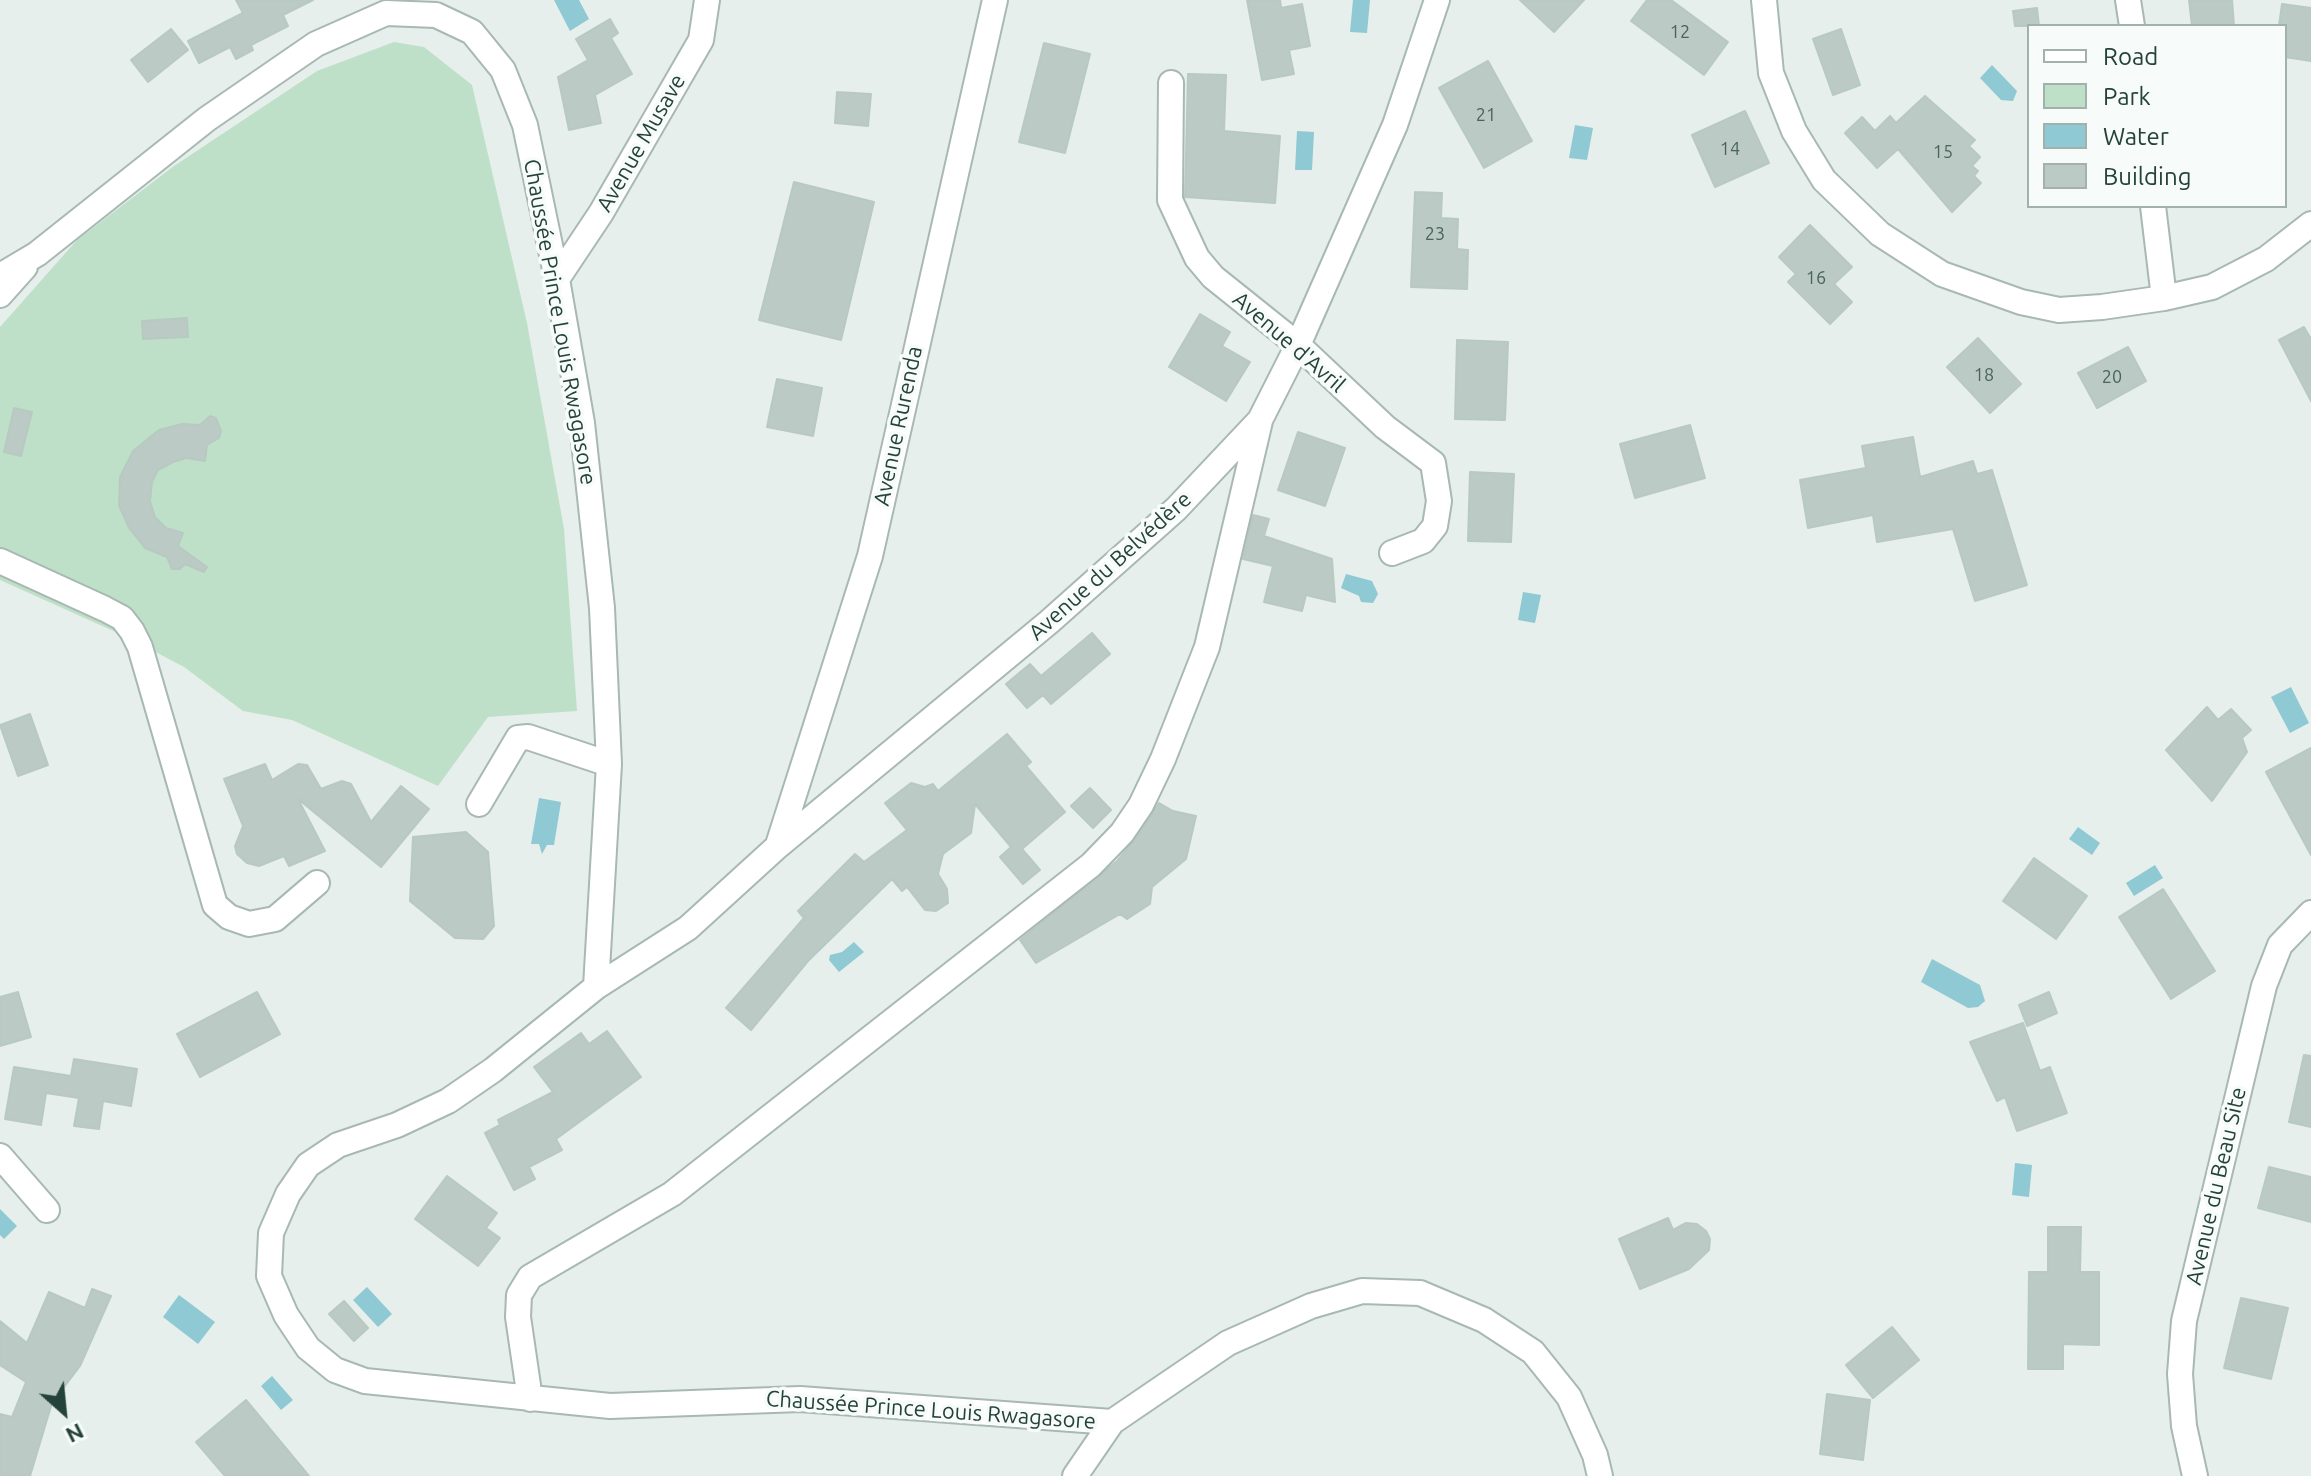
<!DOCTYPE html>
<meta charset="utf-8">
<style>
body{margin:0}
#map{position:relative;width:2311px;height:1476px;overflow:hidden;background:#e6efeb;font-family:Ubuntu,sans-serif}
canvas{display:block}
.legend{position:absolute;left:2027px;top:24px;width:260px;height:184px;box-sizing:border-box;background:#f7fbf9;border:2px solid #a3b1ad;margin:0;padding:10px 14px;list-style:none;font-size:24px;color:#24423a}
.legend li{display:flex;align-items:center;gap:16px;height:40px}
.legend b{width:40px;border:2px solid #a3b1ad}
.north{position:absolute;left:24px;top:1372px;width:80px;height:80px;-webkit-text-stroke:6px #f7fbf9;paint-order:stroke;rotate:153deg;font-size:22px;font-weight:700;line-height:32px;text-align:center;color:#24423a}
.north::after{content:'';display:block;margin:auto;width:28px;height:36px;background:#24423a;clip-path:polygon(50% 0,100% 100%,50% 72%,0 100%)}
</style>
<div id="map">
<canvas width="2311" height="1476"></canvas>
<ul class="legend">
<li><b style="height:10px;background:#fff"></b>Road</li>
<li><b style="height:22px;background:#bfe0c8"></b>Park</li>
<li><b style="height:22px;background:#8ec9d4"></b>Water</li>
<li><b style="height:22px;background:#bbcac4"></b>Building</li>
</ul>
<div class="north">N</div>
</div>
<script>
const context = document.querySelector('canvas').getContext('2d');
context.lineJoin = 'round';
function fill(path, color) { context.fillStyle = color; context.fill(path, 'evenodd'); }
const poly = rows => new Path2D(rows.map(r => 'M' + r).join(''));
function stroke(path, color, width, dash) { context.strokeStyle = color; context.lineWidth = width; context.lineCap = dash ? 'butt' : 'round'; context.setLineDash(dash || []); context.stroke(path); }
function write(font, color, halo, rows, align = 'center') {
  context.font = font + ' Ubuntu,sans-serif'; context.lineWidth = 7; context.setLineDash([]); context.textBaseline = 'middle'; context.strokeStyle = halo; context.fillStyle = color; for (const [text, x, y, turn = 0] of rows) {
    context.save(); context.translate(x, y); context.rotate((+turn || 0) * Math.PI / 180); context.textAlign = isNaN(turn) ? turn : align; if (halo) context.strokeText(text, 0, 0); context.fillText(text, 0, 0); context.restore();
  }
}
fill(poly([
 [394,42,424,47,472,85,527,323,564,529,577,711,488,717,438,786,292,720,243,711,184,667,129,638,0,580,0,327,77,240,174,166,317,71]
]), '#bfe0c8');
fill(poly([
 [554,0,579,0,589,19,570,31],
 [1353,0,1370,0,1367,33,1350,32],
 [1992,65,2017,91,2013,101,2001,100,1980,78],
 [1575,125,1593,128,1587,160,1569,158],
 [1297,131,1314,132,1312,170,1295,170],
 [1346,574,1372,581,1378,594,1373,603,1361,602,1359,596,1341,588],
 [1523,592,1541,595,1535,623,1518,620],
 [2291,687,2309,723,2290,733,2271,697],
 [539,798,561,802,554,845,547,845,542,854,539,844,531,844],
 [2078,827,2100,843,2092,855,2069,839],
 [2155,865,2163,878,2134,896,2126,883],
 [854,942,864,952,839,972,829,960,830,955,842,952],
 [1932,959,1980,985,1985,1001,1978,1007,1968,1008,1921,982],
 [2015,1163,2032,1165,2029,1197,2012,1195],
 [0,1209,17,1226,4,1239,0,1235],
 [367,1287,392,1314,378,1327,353,1300],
 [179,1295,215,1322,198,1344,163,1317],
 [272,1376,293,1400,281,1410,261,1386]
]), '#8ec9d4');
const building = poly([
 [236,0,313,0,283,15,288,26,251,45,253,50,236,59,230,47,199,63,188,41,243,13,236,0],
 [1247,0,1280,0,1281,8,1302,4,1310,46,1289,50,1294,74,1262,80,1247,0],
 [1520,0,1584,0,1554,32,1520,0],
 [1647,0,1671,0,1728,42,1704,75,1631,21,1647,0],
 [2189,0,2232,0,2234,26,2192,26,2189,0],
 [2282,4,2311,8,2311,61,2285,57,2285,26,2279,26,2282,4],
 [2037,8,2039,26,2015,26,2013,11,2037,8],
 [610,19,618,33,611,38,632,74,595,95,601,123,569,130,558,77,588,60,576,39,610,19],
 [171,29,188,50,148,82,131,60,171,29],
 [1841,29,1860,85,1833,95,1813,39,1841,29],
 [1044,43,1090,54,1065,153,1019,142,1044,43],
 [1488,61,1532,141,1484,168,1439,88,1488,61],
 [1188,74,1226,75,1224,131,1280,136,1275,203,1185,197,1188,74],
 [837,92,871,94,868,126,835,123,837,92],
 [1925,96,1975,140,1969,146,1980,157,1972,166,1978,171,1974,176,1981,183,1952,212,1898,149,1877,168,1845,133,1862,117,1875,131,1890,116,1896,123,1925,96],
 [1745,111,1769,163,1715,187,1692,135,1745,111],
 [794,182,874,202,841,340,759,320,794,182],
 [1415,192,1442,193,1441,218,1458,219,1457,249,1468,250,1467,289,1411,287,1415,192],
 [1810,225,1852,267,1834,284,1852,302,1830,324,1788,282,1796,274,1779,257,1810,225],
 [1200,314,1230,332,1222,346,1250,362,1226,401,1169,367,1200,314],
 [187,318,188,337,143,339,142,321,187,318],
 [2304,327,2311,339,2311,401,2279,340,2304,327],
 [1978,338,2021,384,1990,413,1947,367,1978,338],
 [1457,340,1508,342,1505,420,1455,419,1457,340],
 [2128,347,2146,381,2097,408,2078,373,2128,347],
 [777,379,822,388,813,436,767,427,777,379],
 [14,408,32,412,21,456,4,452,14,408],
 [210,416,216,418,221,431,219,438,207,445,205,461,186,458,173,462,158,470,152,482,150,501,155,517,166,528,183,533,178,546,207,567,204,572,185,564,180,569,172,569,167,557,145,548,129,528,119,505,120,477,133,451,159,430,182,424,200,425,210,416],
 [1690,425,1705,478,1635,498,1620,444,1690,425],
 [1298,432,1345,448,1325,506,1278,490,1298,432],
 [1913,437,1920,477,1973,461,1977,474,1992,470,2027,585,1975,601,1953,529,1877,542,1873,515,1808,528,1800,480,1866,468,1862,446,1913,437],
 [1470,472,1514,474,1511,542,1468,541,1470,472],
 [1253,515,1269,519,1264,536,1332,559,1335,602,1306,595,1302,611,1264,602,1273,566,1243,559,1253,515],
 [1092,633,1110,654,1051,704,1043,695,1027,708,1006,684,1030,664,1041,676,1092,633],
 [2207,707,2218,720,2231,709,2251,730,2242,738,2247,752,2212,801,2166,750,2207,707],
 [30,714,48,765,18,776,0,725,30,714],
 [1007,734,1031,762,1026,766,1065,812,1022,849,1040,870,1023,884,1000,857,1011,847,975,804,971,833,943,854,938,874,947,889,948,903,936,911,925,910,907,887,902,891,892,879,808,961,751,1030,726,1008,804,918,798,911,855,854,864,862,907,830,885,803,911,783,925,787,933,784,938,791,1007,734],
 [2311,748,2311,855,2266,772,2311,748],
 [265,764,272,780,298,764,307,765,321,789,342,781,351,784,371,822,401,786,429,809,381,867,298,799,325,851,289,866,284,856,259,866,247,863,237,854,235,846,243,826,224,779,265,764],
 [1090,788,1111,810,1093,828,1071,806,1090,788],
 [1159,803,1173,811,1196,816,1186,859,1152,887,1150,904,1127,919,1120,914,1036,963,1020,940,1117,861,1134,841,1159,803],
 [466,832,488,852,494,926,483,939,455,938,410,901,413,837,466,832],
 [2034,858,2087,896,2056,939,2003,901,2034,858],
 [2163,889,2215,971,2171,999,2119,917,2163,889],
 [18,992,31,1037,0,1046,0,997,18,992],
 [257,992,280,1034,200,1077,177,1034,257,992],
 [2049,992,2057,1013,2027,1026,2019,1005,2049,992],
 [2023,1023,2040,1071,2050,1067,2067,1113,2017,1131,2005,1097,1997,1101,1970,1042,2023,1023],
 [607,1031,641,1077,556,1139,562,1150,529,1167,535,1179,514,1190,485,1133,500,1125,498,1120,553,1092,534,1067,581,1033,589,1044,607,1031],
 [2304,1055,2311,1056,2311,1127,2289,1122,2304,1055],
 [74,1059,137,1069,131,1106,103,1101,99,1129,74,1126,79,1098,46,1093,41,1125,5,1119,14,1067,71,1076,74,1059],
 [2269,1167,2311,1177,2311,1222,2258,1208,2269,1167],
 [447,1176,497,1213,486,1228,500,1238,478,1266,415,1219,447,1176],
 [1668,1218,1673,1230,1686,1223,1697,1224,1706,1231,1710,1239,1709,1250,1689,1269,1640,1289,1619,1239,1668,1218],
 [2048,1227,2081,1227,2080,1272,2099,1272,2099,1345,2063,1344,2063,1369,2028,1369,2029,1272,2048,1272,2048,1227],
 [92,1289,111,1296,80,1366,52,1403,30,1476,0,1476,0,1414,12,1417,26,1382,0,1365,0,1321,27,1343,49,1292,85,1308,92,1289],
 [2241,1298,2288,1308,2271,1379,2224,1368,2241,1298],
 [344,1301,368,1328,354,1341,329,1314,344,1301],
 [1892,1327,1919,1360,1873,1398,1846,1365,1892,1327],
 [1827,1394,1870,1400,1863,1460,1820,1454,1827,1394],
 [246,1400,309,1476,225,1476,196,1442,246,1400]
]);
fill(building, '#bbcac4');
stroke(building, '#b8c9c2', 2);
const minor = poly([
 [1764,0,1771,73,1794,131,1824,180,1880,234,1942,274,2021,302,2059,310,2102,307,2164,298,2212,287,2266,259,2311,224],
 [2128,0,2132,26],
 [1171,83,1170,200,1197,258,1213,277,1298,345,1385,427,1433,463,1439,501,1435,526,1423,541,1392,553],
 [2153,206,2164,298],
 [0,276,37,254,207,119,316,44,386,13,436,15,472,32,503,70,525,125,557,279,582,423,602,608,609,764,596,987,493,1070,448,1101,397,1125,338,1145,308,1165,288,1194,271,1233,269,1276,286,1315,308,1348,335,1370,365,1381,610,1406,800,1399,1112,1422,1228,1343,1311,1306,1362,1291,1420,1293,1484,1320,1533,1352,1569,1397,1595,1455,1600,1476],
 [557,279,601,213,701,40,707,0],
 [0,295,25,267],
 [0,561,105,609,122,618,132,631,140,647,215,905,229,917,249,924,275,919,317,883],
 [479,804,518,738,528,737,609,764],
 [778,845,870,556,995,0],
 [596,987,688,928,778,846,1049,622,1176,509,1260,420,1298,345,1395,125,1437,0],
 [0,1156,47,1210],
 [530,1399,518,1317,519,1295,530,1277,672,1194,1091,865,1122,833,1141,805,1163,759,1207,647,1260,421],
 [1075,1476,1112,1422],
 [2195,1476,2184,1426,2180,1374,2184,1321,2264,986,2280,945,2311,913]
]);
stroke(minor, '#a8b8b2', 28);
stroke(minor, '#fff', 24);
write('18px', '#4a645c', null, [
 ["12",1680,32],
 ["21",1486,115],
 ["14",1730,149],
 ["15",1943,152],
 ["23",1435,234],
 ["16",1816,278],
 ["18",1984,375],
 ["20",2112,377]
]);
write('22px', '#24423a', '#f7fbf9', [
 ["Avenue Musave",641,143,-60],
 ["Chaussée Prince Louis Rwagasore",560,322,80],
 ["Avenue d'Avril",1289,342,41],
 ["Avenue Rurenda",898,426,-78],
 ["Avenue du Belvédère",1110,566,-42],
 ["Avenue du Beau Site",2216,1186,-77],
 ["Chaussée Prince Louis Rwagasore",931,1410,4]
]);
</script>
